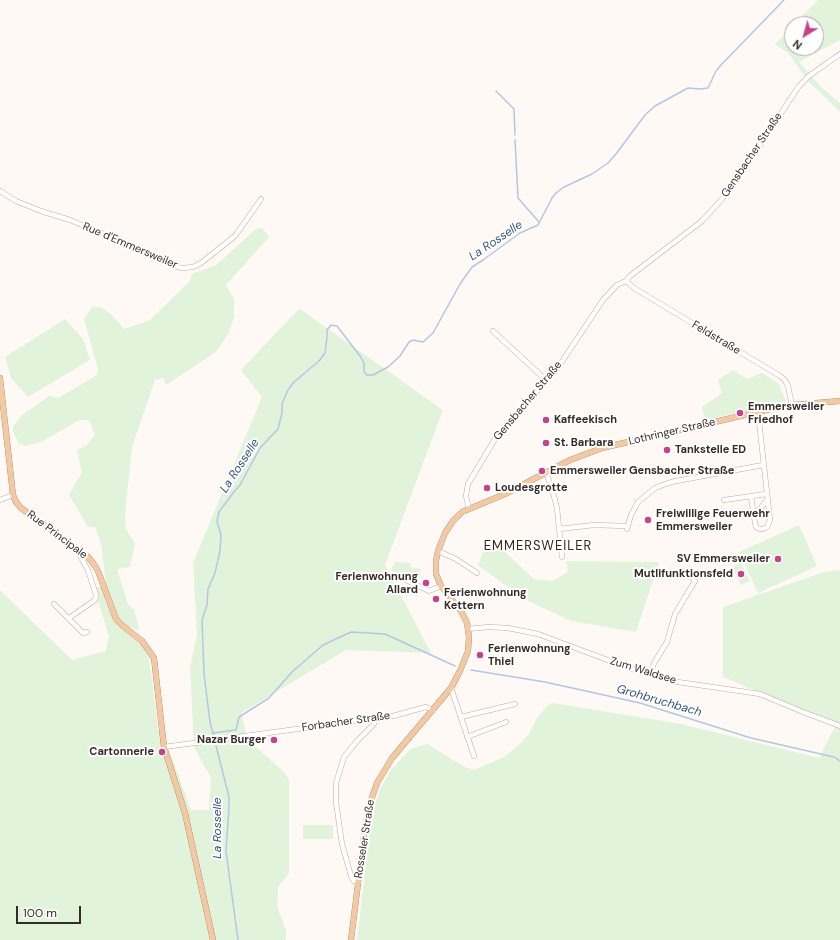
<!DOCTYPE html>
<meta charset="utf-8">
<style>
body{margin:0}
#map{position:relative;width:840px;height:940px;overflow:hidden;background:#fff9f6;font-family:"DM Sans",sans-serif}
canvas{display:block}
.north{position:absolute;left:784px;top:16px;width:40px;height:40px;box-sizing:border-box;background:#fff;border:1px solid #afaaa9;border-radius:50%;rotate:217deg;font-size:11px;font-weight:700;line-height:16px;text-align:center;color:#362b27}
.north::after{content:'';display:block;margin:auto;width:14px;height:18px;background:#c5438b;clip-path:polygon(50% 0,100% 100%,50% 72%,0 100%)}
.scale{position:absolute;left:16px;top:906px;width:65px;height:18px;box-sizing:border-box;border:2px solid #362b27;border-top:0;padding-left:5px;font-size:12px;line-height:14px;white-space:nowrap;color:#362b27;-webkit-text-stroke:3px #fff;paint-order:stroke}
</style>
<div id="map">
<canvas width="840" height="940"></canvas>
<div class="north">N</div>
<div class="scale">100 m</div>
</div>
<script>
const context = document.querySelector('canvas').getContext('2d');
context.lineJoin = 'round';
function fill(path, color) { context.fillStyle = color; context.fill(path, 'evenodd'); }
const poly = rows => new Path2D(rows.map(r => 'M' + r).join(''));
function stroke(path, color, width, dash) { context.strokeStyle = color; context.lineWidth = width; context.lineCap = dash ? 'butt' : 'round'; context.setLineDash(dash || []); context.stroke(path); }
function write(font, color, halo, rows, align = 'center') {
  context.font = font + ' "DM Sans",sans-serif'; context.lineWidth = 4; context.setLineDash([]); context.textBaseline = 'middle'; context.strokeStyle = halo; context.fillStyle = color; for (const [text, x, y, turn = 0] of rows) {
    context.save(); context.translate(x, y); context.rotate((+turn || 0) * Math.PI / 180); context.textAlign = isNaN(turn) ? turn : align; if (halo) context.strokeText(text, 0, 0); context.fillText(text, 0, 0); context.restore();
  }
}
fill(poly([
 [818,0,840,0,840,40,799,62,820,86,840,103,840,112,808,81,788,53,775,44,792,27,792,48,816,48,816,24,794,24],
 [257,228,262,228,269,237,226,285,234,299,234,317,228,334,216,352,166,385,163,378,155,380,132,447,125,514,126,529,135,544,130,567,117,569,128,604,134,610,140,631,130,627,132,637,142,645,149,657,158,729,173,760,191,810,209,810,211,778,194,747,190,668,197,634,193,563,262,397,241,370,294,314,300,309,443,410,385,565,431,653,346,650,241,713,248,740,285,773,289,780,289,873,278,887,277,906,286,930,286,940,0,940,0,590,72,660,106,651,109,636,98,601,96,588,106,583,101,544,95,527,88,527,69,495,82,472,77,450,86,446,95,435,89,420,80,420,41,442,25,446,19,444,13,432,13,426,22,415,49,396,58,398,97,375,98,369,84,319,92,307,100,307,111,314,124,329,150,320,190,281,192,274,216,265],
 [65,319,83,339,90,360,28,397,11,378,5,357],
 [733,370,747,379,762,373,779,384,786,402,705,420,702,407,722,393,718,380],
 [799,525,817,566,758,593,739,552],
 [489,537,534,579,552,581,568,572,566,561,659,562,636,632,571,621,524,599,478,565],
 [395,562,411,563,410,567,421,569,418,585,391,570],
 [741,563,750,581,741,585,732,567],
 [840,570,840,940,357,940,372,813,380,789,391,770,410,749,427,744,465,767,474,770,504,757,519,745,529,734,537,718,549,704,553,703,681,724,819,758,836,725,723,677,723,607,824,572],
 [303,825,333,825,333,839,303,839]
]), '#e2f3dc');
stroke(poly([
 [496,91,514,109,515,135],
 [515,140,518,198,539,222],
 [471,670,545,682,640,703,751,738,834,757,840,761],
 [213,733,236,730,239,717,269,698,292,672,323,645,351,632,385,634,455,666],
 [238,940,226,851,229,808,229,797,210,722,204,674,202,620,207,605,208,589,215,573,220,551,221,535,217,521,219,512,233,493,240,485,260,448,278,429,282,413,282,404,288,390,294,382,319,361,325,353,327,337,327,330,331,325,337,326,360,356,364,363,364,372,367,375,373,375,388,367,400,356,409,342,413,340,423,342,433,333,460,284,472,267,483,260,520,233,538,225,552,198,556,193,564,187,592,174,608,163,616,154,645,115,655,106,688,88,700,89,708,88,716,71,721,65,784,0]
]), '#b4c7e2', 1.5);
const minor = poly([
 [0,191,16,201,41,211,70,220,111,237,177,267,183,268,193,267,201,263,235,236,261,199],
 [626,281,634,288,780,376,785,380,788,386,792,405],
 [493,331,547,381],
 [758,412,770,520,767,527,763,529,760,529,756,527,755,523,754,516,767,500],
 [546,472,552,489,557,508,562,557],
 [751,497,754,516],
 [0,500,13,495],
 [724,500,766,494],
 [469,509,466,496,468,484,495,439,513,417,555,372,603,300,617,285,626,281,630,276,702,221,731,189,799,86,809,76,840,54],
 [559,529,594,525,627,526],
 [627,529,631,515,638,502,655,488,671,482,763,465],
 [438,551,456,559,477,573],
 [404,579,429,591,441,586],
 [54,604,83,633,87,632],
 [69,618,95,600,96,595,88,570,76,549],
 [468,629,488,627,508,628,538,634,629,668,671,681,760,694,803,712,840,726],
 [650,675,654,663,667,642,675,614,695,581,690,576],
 [451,688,474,756],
 [461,717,515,704],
 [467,737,506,722],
 [164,747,393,716,422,708,426,707,433,710],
 [358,882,354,881,351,876,342,844,336,802,336,783,344,757,358,740,374,724,375,718]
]);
const major = poly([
 [0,378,13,495,16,502,21,508,88,557,93,563,98,571,116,619,123,626,142,641,154,658,164,747,185,813,213,940],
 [351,940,365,827,370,803,377,783,392,758,451,688,460,671,468,651,469,637,467,623,461,611,441,586,436,574,436,561,438,551,445,533,453,521,462,512,469,509,505,494,570,460,602,448,775,408,792,405,840,401]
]);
stroke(minor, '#c3a89c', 5.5);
stroke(major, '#a97a51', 6);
stroke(minor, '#fff', 4.5);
stroke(major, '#f1c9a4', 5.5);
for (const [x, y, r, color] of [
 [740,413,4,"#c5438b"],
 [546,420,4,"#c5438b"],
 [546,443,4,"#c5438b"],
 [667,450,4,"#c5438b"],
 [542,471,4,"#c5438b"],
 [487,488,4,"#c5438b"],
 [648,520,4,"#c5438b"],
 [778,559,4,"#c5438b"],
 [741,574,4,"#c5438b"],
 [426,583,4,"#c5438b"],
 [436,599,4,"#c5438b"],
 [480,655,4,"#c5438b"],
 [274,740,4,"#c5438b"],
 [162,752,4,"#c5438b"]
]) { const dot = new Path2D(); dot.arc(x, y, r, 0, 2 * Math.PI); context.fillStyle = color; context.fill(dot); stroke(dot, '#fff', 1.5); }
write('11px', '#362b27', '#fff', [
 ["Gensbacher Straße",752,155,-56],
 ["Rue d'Emmersweiler",130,246,23],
 ["Feldstraße",716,338,31],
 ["Gensbacher Straße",528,401,-50],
 ["Lothringer Straße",672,432,-13],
 ["Rue Principale",57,535,37],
 ["Zum Waldsee",643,671,17],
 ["Forbacher Straße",346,722,-8],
 ["Rosseler Straße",365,839,-81]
]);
write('bold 11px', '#362b27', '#fff', [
 ["Emmersweiler",748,407],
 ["Friedhof",748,420],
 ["Kaffeekisch",554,420],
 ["St. Barbara",554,443],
 ["Tankstelle ED",675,450],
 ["Emmersweiler Gensbacher Straße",550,471],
 ["Loudesgrotte",495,488],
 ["Freiwillige Feuerwehr",656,514],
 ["Emmersweiler",656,527],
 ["SV Emmersweiler",770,559,"right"],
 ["Mutlifunktionsfeld",733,574,"right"],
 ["Ferienwohnung",418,577,"right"],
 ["Allard",418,590,"right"],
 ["Ferienwohnung",444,593],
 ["Kettern",444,606],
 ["Ferienwohnung",488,649],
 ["Thiel",488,662],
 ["Nazar Burger",266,740,"right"],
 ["Cartonnerie",154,752,"right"]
], 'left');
write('italic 12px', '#37537a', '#fff', [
 ["La Rosselle",496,241,-34],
 ["La Rosselle",240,466,-57],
 ["Grohbruchbach",659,701,16],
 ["La Rosselle",218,828,-90]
]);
context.letterSpacing = '1px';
write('13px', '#39241a', '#fff', [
 ["EMMERSWEILER",538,547]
]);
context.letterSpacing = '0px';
</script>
